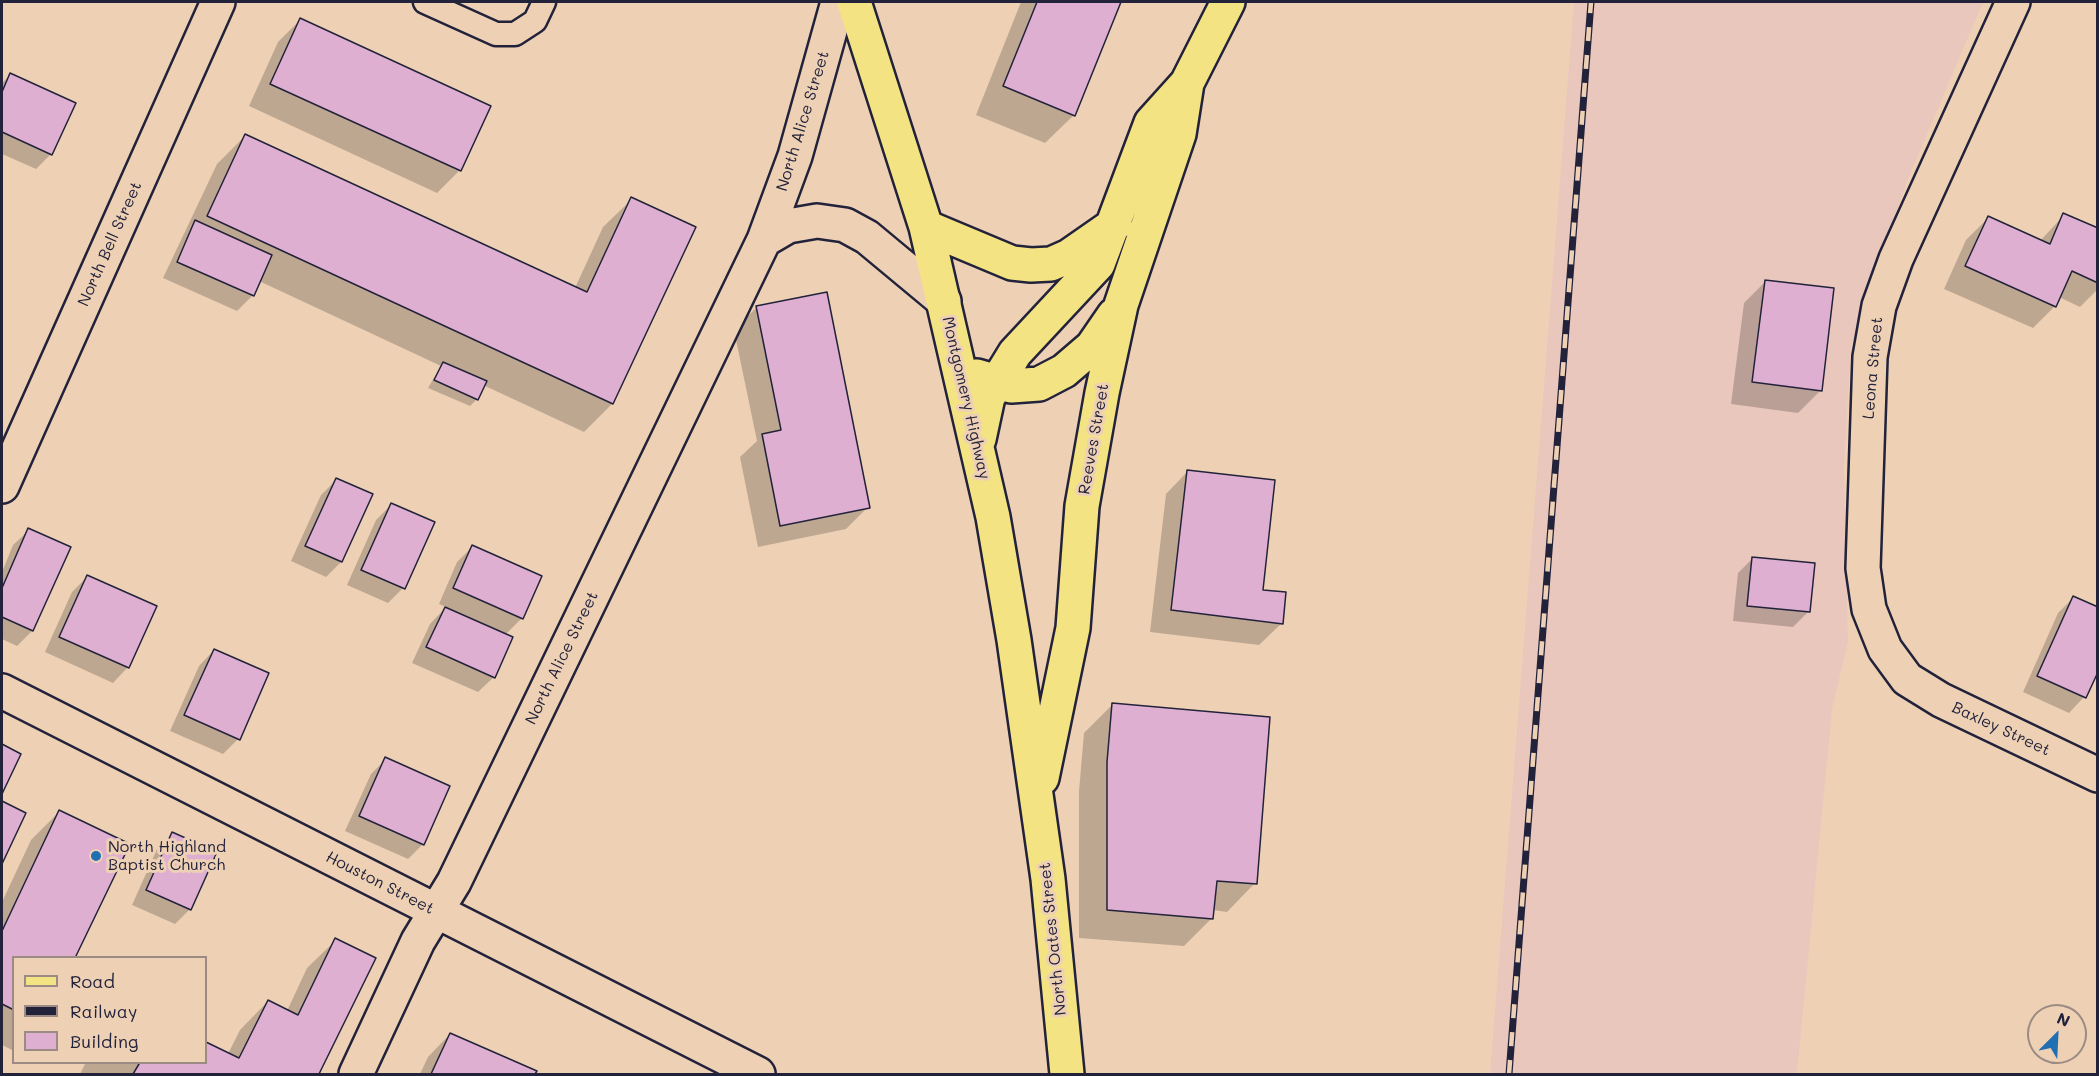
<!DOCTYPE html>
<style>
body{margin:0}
#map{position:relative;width:2099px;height:1076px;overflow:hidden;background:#eed1b5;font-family:Mali,sans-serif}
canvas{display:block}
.frame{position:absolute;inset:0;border:3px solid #22223b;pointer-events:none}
.legend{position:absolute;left:12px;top:956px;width:195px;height:108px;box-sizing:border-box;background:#eed1b5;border:2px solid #9c8b84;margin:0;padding:8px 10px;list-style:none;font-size:18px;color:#22223b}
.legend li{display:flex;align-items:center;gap:12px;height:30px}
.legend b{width:30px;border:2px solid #9c8b84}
.north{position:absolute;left:2027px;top:1004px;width:60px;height:60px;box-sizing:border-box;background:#eed1b5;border:2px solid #9c8b84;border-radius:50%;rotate:24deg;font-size:16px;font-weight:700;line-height:24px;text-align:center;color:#22223b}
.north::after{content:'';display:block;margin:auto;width:21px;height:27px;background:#1f6fb2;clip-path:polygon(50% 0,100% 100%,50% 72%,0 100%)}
</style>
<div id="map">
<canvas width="2099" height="1076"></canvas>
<div class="frame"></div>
<ul class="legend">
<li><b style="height:8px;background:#f4e382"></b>Road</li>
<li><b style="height:8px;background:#22223b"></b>Railway</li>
<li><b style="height:16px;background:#deafd1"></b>Building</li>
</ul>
<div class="north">N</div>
</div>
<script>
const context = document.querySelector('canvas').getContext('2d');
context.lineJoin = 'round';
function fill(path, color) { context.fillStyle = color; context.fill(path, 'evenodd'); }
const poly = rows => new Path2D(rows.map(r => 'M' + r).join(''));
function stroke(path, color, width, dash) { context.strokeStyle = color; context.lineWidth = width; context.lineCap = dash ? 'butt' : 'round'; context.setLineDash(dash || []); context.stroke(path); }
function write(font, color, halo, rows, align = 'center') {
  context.font = font + ' Mali,sans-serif'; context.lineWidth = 6; context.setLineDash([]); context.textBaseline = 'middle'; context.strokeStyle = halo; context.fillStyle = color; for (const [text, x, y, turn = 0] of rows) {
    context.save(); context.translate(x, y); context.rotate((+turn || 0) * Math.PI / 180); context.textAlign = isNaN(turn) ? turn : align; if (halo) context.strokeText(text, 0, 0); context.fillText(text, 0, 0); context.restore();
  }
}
fill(poly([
 [1574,2,1983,2,1906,184,1851,346,1844,468,1848,642,1832,709,1797,1074,1490,1074]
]), '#e9c7bd');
fill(poly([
 [1021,2,1119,2,1074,115,1045,143,976,115],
 [300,20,460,170,437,193,249,106,278,42],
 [10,75,51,154,36,169,2,154,2,83],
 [246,135,575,288,603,227,632,199,694,228,612,404,584,432,483,385,477,399,470,406,428,388,441,366,259,281,252,296,237,311,163,278,217,164],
 [2064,215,2098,230,2098,289,2080,307,2059,297,2055,306,2033,328,1944,289,1966,240,1988,218,2040,241],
 [1766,281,1820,391,1798,413,1731,404,1744,303],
 [757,307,868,507,846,529,758,547,740,457,757,441,734,330],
 [1188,471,1282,623,1259,645,1150,632,1166,494],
 [336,480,371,495,341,562,326,577,291,561,321,495],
 [392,504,403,588,388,603,347,585,376,520],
 [29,530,69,548,32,631,17,646,2,639,2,572,13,545],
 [472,547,540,577,521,619,505,635,494,677,478,692,412,663,430,624,446,607,439,604,457,562],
 [1753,558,1809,611,1793,627,1733,621,1738,573],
 [87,577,128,667,113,683,45,652,72,592],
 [2073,598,2098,668,2084,697,2069,713,2023,692,2058,613],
 [214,650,238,739,223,754,170,731,199,666],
 [1112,705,1255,883,1227,912,1213,910,1212,918,1184,946,1079,938,1079,791,1084,733],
 [2,746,19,754,2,791],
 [386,759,423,844,408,859,345,831,371,774],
 [2,803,24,814,2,860],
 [59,812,14,958,14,1051,2,1045,2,902,31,840],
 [172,834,190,909,175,924,132,905,157,849],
 [336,940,374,959,318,1074,80,1074,86,1062,206,1062,206,1044,228,1054,240,1030,268,1001,287,1011,307,968],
 [450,1034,535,1072,534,1074,420,1074,428,1057]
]), '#0003');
const building = poly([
 [1037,2,1121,2,1075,116,1003,86,1037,2],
 [300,18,491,106,461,171,270,84,300,18],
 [10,73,76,103,52,155,2,132,2,92,10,73],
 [245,134,587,292,631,197,696,227,613,404,207,216,245,134],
 [2063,213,2098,228,2098,283,2072,271,2056,307,1965,266,1988,216,2050,244,2063,213],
 [195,220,272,255,254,296,177,262,195,220],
 [1765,280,1834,288,1822,391,1752,382,1765,280],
 [827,292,870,508,780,526,762,434,781,430,756,306,827,292],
 [443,362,487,381,478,400,434,380,443,362],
 [1187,470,1275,480,1263,590,1286,592,1283,624,1171,610,1187,470],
 [336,478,373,494,342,562,305,546,336,478],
 [391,503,435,522,405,589,361,570,391,503],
 [28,528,71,547,33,631,2,617,2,588,28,528],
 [472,545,542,576,523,619,453,588,472,545],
 [1752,557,1815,563,1810,612,1747,606,1752,557],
 [87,575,157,606,129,668,59,637,87,575],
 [2073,596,2098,607,2098,672,2086,698,2037,676,2073,596],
 [445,607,513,637,495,678,426,647,445,607],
 [214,649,269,673,240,740,184,715,214,649],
 [1112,703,1270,717,1257,884,1217,881,1213,919,1107,910,1107,762,1112,703],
 [2,744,21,754,2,794,2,744],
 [385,757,450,786,424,845,359,816,385,757],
 [2,801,26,813,2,864,2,801],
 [59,810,130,844,75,958,14,958,14,1010,2,1004,2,931,59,810],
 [172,832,217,852,191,910,146,890,172,832],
 [335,938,376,958,319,1074,133,1074,139,1064,136,1062,206,1062,206,1042,239,1058,268,1000,298,1015,335,938],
 [450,1033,537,1071,535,1074,431,1074,450,1033]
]);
fill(building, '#deafd1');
stroke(building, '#22223b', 1.5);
const lane = poly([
 [425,2,496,34,515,34,535,21,544,2]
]);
const street = poly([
 [2013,2,1896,259,1879,306,1870,357,1863,568,1869,609,1885,649,1907,679,1941,700,2098,775],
 [764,240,788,226,817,221,845,225,867,237,944,301],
 [2,486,218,2],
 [2,691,758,1074],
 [356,1074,418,941,454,882,764,240,795,156,838,2]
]);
const primary = poly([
 [854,2,926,227,993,517,1014,640,1048,879,1067,1074],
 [926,227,1012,263,1031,265,1051,264,1069,256,1115,224],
 [977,376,1011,386,1039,384,1064,371,1092,347,1114,315],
 [979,439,988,397,1015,353,1098,264,1151,123,1187,83],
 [1042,778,1073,628,1082,506,1102,393,1121,305,1179,134,1187,83,1228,2]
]);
stroke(lane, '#22223b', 27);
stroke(street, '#22223b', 38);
stroke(primary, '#22223b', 38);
stroke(lane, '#eed1b5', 22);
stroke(street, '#eed1b5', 33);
stroke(primary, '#f4e382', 33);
const rail = poly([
 [1509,1074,1591,2]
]);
stroke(rail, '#22223b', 7);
stroke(rail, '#eed1b5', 4.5, [14]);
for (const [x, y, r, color] of [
 [96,856,6,"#1f6fb2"]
]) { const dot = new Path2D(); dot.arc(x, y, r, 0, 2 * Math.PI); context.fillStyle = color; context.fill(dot); stroke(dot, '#eed1b5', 2); }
write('16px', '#22223b', '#eed1b5', [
 ["North Alice Street",803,121,-73],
 ["North Bell Street",110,244,-66],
 ["Leona Street",1873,368,-85],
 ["Montgomery Highway",966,398,77],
 ["Reeves Street",1094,439,-80],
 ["North Alice Street",562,658,-64],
 ["Baxley Street",2001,729,25],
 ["Houston Street",380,883,27],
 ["North Oates Street",1053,939,-96]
]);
write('16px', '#22223b', '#eed1b5', [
 ["North Highland",108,847],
 ["Baptist Church",108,865]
], 'left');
</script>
